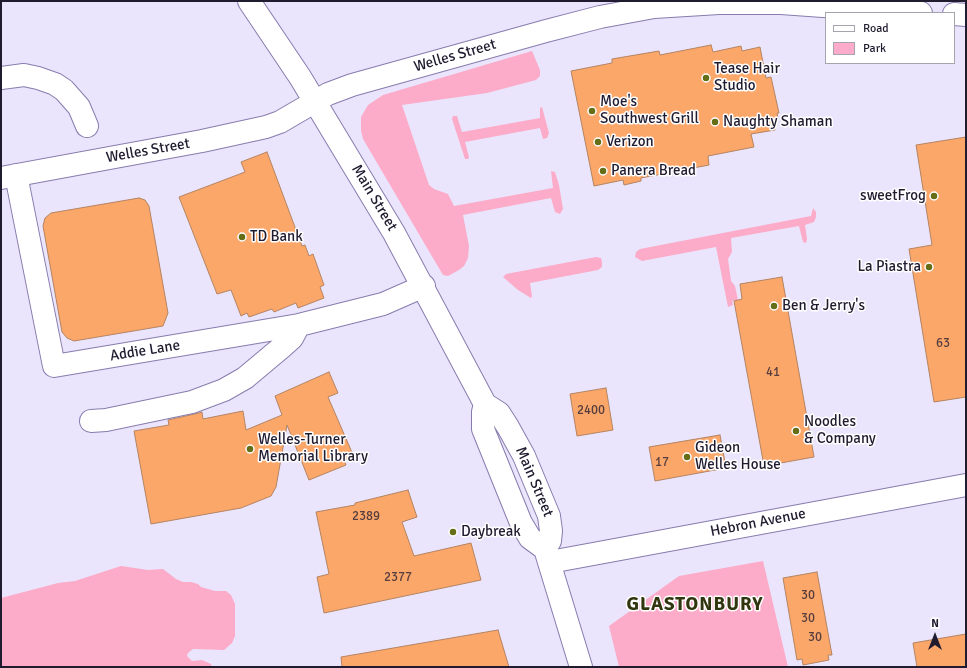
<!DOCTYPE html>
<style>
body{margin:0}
#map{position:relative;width:967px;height:668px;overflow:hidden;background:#eae5fc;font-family:Signika,sans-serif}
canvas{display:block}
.frame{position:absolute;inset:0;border:2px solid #201b2f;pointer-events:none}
.legend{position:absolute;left:825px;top:12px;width:130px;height:52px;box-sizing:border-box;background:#fff;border:1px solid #a6a4ac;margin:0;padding:5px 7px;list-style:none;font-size:12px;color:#201b2f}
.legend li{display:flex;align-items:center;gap:8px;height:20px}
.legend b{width:20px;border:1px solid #a6a4ac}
.north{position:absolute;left:915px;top:616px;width:40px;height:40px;-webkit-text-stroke:3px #fff;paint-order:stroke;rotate:0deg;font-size:11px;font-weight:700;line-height:16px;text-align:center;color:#201b2f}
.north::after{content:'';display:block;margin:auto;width:14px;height:18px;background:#201b2f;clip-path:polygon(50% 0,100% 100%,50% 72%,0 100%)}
</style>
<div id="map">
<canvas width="967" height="668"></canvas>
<div class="frame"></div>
<ul class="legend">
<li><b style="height:5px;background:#fff"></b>Road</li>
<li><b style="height:11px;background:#fcabc9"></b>Park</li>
</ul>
<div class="north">N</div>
</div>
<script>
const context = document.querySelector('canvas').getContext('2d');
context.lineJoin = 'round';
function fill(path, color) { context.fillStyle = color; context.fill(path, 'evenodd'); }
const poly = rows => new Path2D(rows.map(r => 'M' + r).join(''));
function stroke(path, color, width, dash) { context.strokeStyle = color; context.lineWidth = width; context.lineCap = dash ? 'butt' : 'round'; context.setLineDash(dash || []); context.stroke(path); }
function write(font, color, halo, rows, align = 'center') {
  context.font = font + ' Signika,sans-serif'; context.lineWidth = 3; context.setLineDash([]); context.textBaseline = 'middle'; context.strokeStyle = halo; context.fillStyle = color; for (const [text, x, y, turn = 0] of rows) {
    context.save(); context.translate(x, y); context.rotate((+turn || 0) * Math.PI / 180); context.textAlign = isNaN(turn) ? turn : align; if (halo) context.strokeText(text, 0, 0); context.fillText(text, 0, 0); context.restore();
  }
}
fill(poly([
 [532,51,540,70,540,76,536,80,487,93,402,105,429,185,434,189,448,194,454,206,553,188,551,171,555,172,559,185,563,209,560,214,555,212,551,198,463,215,469,246,468,258,464,266,459,270,448,276,443,275,363,139,361,131,361,117,368,105,383,95],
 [542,107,549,133,547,138,543,139,540,128,465,142,469,157,468,159,465,159,452,119,453,116,457,116,462,132,540,118,540,108],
 [813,208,816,212,816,217,814,222,805,225,807,239,806,243,803,242,799,226,731,238,732,252,728,259,731,281,735,286,738,300,732,301,733,305,728,307,716,247,642,261,635,257,636,252,640,249,811,216],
 [596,257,601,258,602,262,602,267,598,270,530,283,532,296,531,298,518,290,503,277,506,274],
 [763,561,788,667,619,667,609,626,679,576],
 [121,566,148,570,163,569,176,579,183,582,191,582,198,584,201,587,215,591,226,591,231,595,235,604,235,636,232,643,224,650,193,649,188,653,187,656,192,661,202,660,211,664,212,667,1,667,1,598,58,583,75,581]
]), '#fcabc9');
const building = poly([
 [711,45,713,52,741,46,742,51,760,47,766,78,771,77,779,113,777,113,778,118,773,119,775,130,751,134,754,147,708,156,709,165,641,178,641,181,624,185,623,180,594,186,571,71,612,63,612,59,659,51,660,55,711,45],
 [966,137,966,397,934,402,909,249,932,245,916,145,966,137],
 [267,152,302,246,305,245,309,256,313,254,324,285,320,287,324,298,298,308,296,303,274,312,272,309,249,317,247,313,241,316,231,290,217,294,179,197,245,172,241,162,267,152],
 [139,198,145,200,149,206,168,313,163,326,74,341,67,338,62,332,43,226,45,218,51,213,139,198],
 [782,277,814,457,764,466,734,301,742,299,740,284,782,277],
 [329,372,338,393,328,397,354,457,344,460,346,465,309,480,287,425,276,487,271,496,241,508,151,524,134,431,169,425,168,420,199,413,202,412,203,419,243,411,246,430,282,415,275,396,329,372],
 [606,388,613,430,577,436,570,394,606,388],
 [720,435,726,468,655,481,649,447,720,435],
 [408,490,417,517,402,522,414,556,471,543,481,580,324,613,317,577,329,574,316,512,355,505,355,503,408,490],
 [817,572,832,655,828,655,829,660,803,665,802,659,797,660,783,578,817,572],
 [498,630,509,667,342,667,341,657,498,630],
 [966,634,966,667,917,667,913,643,966,634]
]);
fill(building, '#fca76a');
stroke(building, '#b48361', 1);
const minor = poly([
 [954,14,966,15],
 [1,78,24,75,38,78,55,84,64,90,79,107,87,126],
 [16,175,54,366,299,325,383,304,424,286],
 [1,178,202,141,266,127,280,122,328,94,352,85,546,31,600,17,654,7,719,3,781,3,921,13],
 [91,421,106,420,192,402,224,390,245,378,282,347,292,338,299,325]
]);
const major = poly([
 [249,1,300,77,394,233,485,404,499,413,508,427,524,456,549,516,551,531,550,541,545,549],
 [485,404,483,412,483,429,521,523,530,538,545,549,581,667],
 [550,562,966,485]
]);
stroke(minor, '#887cae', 24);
stroke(major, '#887cae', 24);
stroke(minor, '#fff', 22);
stroke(major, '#fff', 22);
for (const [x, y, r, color] of [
 [706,78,4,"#656e16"],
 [592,111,4,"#656e16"],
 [715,122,4,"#656e16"],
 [598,142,4,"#656e16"],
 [603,171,4,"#656e16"],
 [934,196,4,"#656e16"],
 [242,237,4,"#656e16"],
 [929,267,4,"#656e16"],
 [774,306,4,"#656e16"],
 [796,431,4,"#656e16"],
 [250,449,4,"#656e16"],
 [687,457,4,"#656e16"],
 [453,532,4,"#656e16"]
]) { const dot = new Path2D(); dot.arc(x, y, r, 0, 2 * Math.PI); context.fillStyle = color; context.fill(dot); stroke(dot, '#fff', 1.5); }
write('13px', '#573e3e', null, [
 ["63",943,344],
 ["41",773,373],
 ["2400",591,411],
 ["17",662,463],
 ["2389",366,517],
 ["2377",398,578],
 ["30",808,596],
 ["30",808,619],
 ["30",815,638]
]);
write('15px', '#201b2f', '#fff', [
 ["Welles Street",455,56,-16],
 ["Welles Street",148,151,-10],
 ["Main Street",374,198,59],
 ["Addie Lane",145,351,-9],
 ["Main Street",534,482,67],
 ["Hebron Avenue",758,523,-11]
]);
write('15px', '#201b2f', '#fff', [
 ["Tease Hair",714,69],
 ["Studio",714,86],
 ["Moe's",600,102],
 ["Southwest Grill",600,119],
 ["Naughty Shaman",723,122],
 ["Verizon",606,142],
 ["Panera Bread",611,171],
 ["sweetFrog",926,196,"right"],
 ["TD Bank",250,237],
 ["La Piastra",921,267,"right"],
 ["Ben & Jerry's",782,306],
 ["Noodles",804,422],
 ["& Company",804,439],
 ["Welles-Turner",258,440],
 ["Memorial Library",258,457],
 ["Gideon",695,448],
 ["Welles House",695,465],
 ["Daybreak",461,532]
], 'left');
context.letterSpacing = '1px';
write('bold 19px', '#31360e', '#fff', [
 ["GLASTONBURY",695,605]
]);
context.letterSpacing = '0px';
</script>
